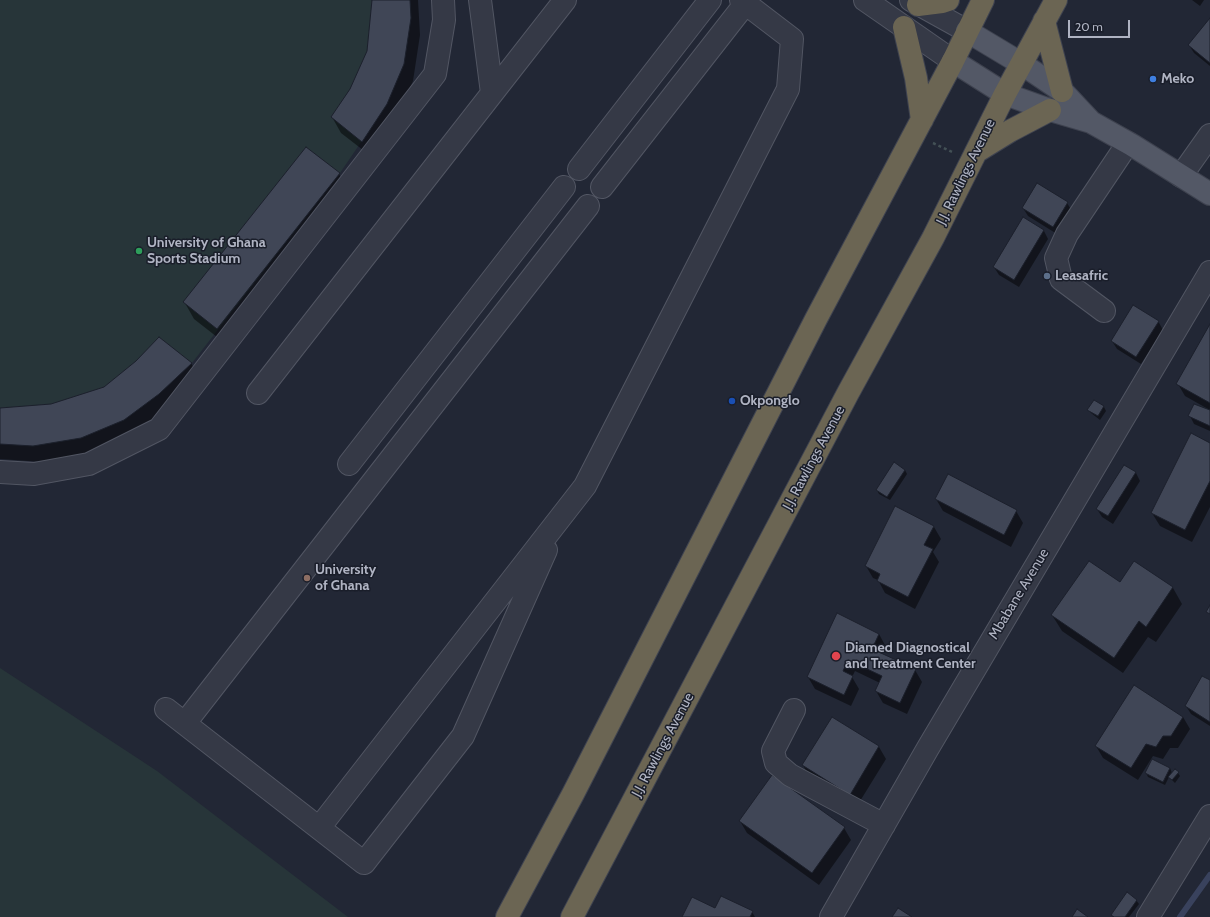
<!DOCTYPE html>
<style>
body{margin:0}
#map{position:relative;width:1210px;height:917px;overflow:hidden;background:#222735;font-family:Cabin,sans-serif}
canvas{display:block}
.scale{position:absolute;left:1068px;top:20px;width:62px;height:18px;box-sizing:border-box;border:2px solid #afb3c2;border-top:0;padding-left:5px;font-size:12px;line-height:14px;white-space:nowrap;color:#afb3c2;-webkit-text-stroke:3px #1a1e2a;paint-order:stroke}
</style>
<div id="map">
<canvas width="1210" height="917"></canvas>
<div class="scale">20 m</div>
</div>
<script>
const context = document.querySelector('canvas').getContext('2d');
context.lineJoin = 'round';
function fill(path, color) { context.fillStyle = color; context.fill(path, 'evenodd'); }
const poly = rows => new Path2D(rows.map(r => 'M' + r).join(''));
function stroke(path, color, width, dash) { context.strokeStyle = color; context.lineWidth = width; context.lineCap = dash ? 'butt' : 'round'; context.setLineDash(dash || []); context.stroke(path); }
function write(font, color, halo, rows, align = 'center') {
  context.font = font + ' Cabin,sans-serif'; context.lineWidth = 3; context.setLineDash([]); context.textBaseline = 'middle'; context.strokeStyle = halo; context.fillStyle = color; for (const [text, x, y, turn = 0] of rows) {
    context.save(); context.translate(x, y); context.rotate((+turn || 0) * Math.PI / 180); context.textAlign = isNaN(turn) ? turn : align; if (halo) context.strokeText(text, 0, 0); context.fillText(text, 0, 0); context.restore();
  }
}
fill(poly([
 [0,0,410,0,411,18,404,64,387,104,340,173,192,363,159,394,124,420,81,438,33,446,0,444],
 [0,668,157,771,348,917,0,917]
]), '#273539');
fill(poly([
 [373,0,418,0,420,35,413,81,395,120,372,157,341,133,332,117,350,89,368,52],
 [1192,0,1204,0,1200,6],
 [1210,19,1210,66,1194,53,1189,45],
 [339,174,348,190,226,344,194,319,185,303],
 [1067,203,1072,211,1057,234,1028,216,1023,208],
 [1023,218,1044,231,1048,239,1019,287,999,275,994,267],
 [1158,321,1163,330,1141,364,1117,349,1112,341],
 [1210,326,1210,431,1194,424,1190,416,1208,409,1185,396,1178,384],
 [137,362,191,363,200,379,134,436,91,453,42,462,0,459,0,409,51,405,104,388],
 [1095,401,1104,407,1106,411,1100,420,1091,413,1089,410],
 [1210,444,1210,507,1192,542,1160,526,1152,513],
 [1125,466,1136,473,1140,481,1113,524,1102,517,1097,509],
 [905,470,907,474,890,500,879,494,877,490],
 [936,499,1016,511,1023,523,1011,547,943,511],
 [934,527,941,539,933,552,939,562,915,609,885,593,878,580,873,578,866,566],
 [1135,562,1173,588,1182,604,1156,642,1148,637,1123,673,1062,631,1052,615,1120,584],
 [879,634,886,647,882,654,915,670,922,682,907,714,883,703,876,691,880,683,855,671,852,677,859,689,851,706,815,689,808,677],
 [1210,682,1210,726,1191,714,1186,706],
 [1183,717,1190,729,1178,748,1170,748,1163,759,1153,756,1138,780,1103,758,1096,746],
 [832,718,879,747,886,759,857,806,810,778,803,765],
 [1170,768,1172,773,1178,773,1180,776,1175,783,1169,777,1165,785,1148,777,1146,773],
 [740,821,844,828,851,840,819,885,747,833],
 [1136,900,1139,904,1129,917,1113,917,1112,915],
 [715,909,752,912,755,917,683,917]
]), '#0007');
stroke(poly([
 [1180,917,1210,875]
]), '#39425d', 6);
const building = poly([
 [372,0,410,0,411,18,404,64,387,104,362,142,331,117,350,89,367,51,372,0],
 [1210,18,1210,63,1188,45,1210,18],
 [306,147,340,173,217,329,183,302,306,147],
 [1037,183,1068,202,1053,227,1022,208,1037,183],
 [1023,217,1044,230,1014,280,993,267,1023,217],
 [1133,305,1159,321,1136,357,1111,341,1133,305],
 [1210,324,1210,403,1176,384,1210,324],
 [159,337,192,363,159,394,124,420,81,438,33,446,0,444,0,408,51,404,104,387,136,361,159,337],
 [1094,400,1104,406,1098,416,1087,410,1094,400],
 [1194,404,1210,410,1210,426,1188,416,1194,404],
 [1191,433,1210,443,1210,481,1185,530,1151,513,1191,433],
 [894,462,905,470,887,497,876,490,894,462],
 [1124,465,1136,472,1108,516,1096,509,1124,465],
 [948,474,1017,510,1004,535,935,499,948,474],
 [895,506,934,526,924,545,933,549,908,597,877,581,880,574,865,566,895,506],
 [1089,561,1120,582,1134,561,1173,587,1146,627,1139,621,1114,658,1051,615,1089,561],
 [1210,605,1210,614,1206,612,1210,605],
 [837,613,879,634,872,649,916,669,900,703,875,691,882,676,848,660,843,671,853,676,844,695,807,677,837,613],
 [1202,676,1210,680,1210,722,1185,706,1202,676],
 [1134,685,1183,717,1171,736,1163,736,1156,747,1146,744,1131,768,1095,746,1134,685],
 [832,717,879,746,850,795,802,765,832,717],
 [1152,759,1170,768,1163,782,1145,773,1152,759],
 [1175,769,1179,772,1172,780,1168,777,1175,769],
 [772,775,845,827,812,873,739,821,772,775],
 [1127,892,1137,900,1125,917,1114,917,1111,915,1127,892],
 [721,896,753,911,750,917,682,917,692,897,715,908,721,896],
 [898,908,912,917,892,917,898,908],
 [1077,909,1088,917,1072,917,1077,909]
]);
fill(building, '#404656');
stroke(building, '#1c202c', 1);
const minor = poly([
 [480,0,492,93],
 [865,0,953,61],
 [911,0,967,31],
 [579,169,710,0],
 [1181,176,1210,135],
 [602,187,745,4],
 [1104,311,1061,279,1056,258,1067,234,1128,143],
 [258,393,565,0],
 [349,464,564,187],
 [0,472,34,474,89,464,159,429,435,74,444,20,443,0],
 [166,709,364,863,463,736,546,550],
 [794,710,773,751,776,763,790,775,884,825],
 [185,723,588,206],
 [319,828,585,486,788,89,792,39,741,0],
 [831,917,928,748,1210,272],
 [1148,917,1210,816]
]);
const major = poly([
 [967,31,1022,64,1062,91,1091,122],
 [953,61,1005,94,1050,110,1091,122,1132,145,1210,194]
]);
const highway = poly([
 [918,5,942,2,948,0],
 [1044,21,1062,91],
 [904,27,916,78,922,120],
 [976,152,1010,131,1050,110],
 [507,917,573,794,816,319,953,61,983,0],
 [572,917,848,393,933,238,1005,94,1056,0]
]);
stroke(minor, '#525663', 24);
stroke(major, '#3e424f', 24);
stroke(highway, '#3f4350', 24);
stroke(poly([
 [933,143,952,152]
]), '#435055', 2.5, [3, 3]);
stroke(minor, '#353946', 22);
stroke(major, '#535866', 22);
stroke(highway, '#6b6553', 22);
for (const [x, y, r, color] of [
 [1153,79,4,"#3f7fe0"],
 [139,251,4,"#2e9e5b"],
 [1047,276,4,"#5c6f8a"],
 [732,401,4,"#1a4fb4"],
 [307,578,4,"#8d6e63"],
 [836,656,5,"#e0444e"]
]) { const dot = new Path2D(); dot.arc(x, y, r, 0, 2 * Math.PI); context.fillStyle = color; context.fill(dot); stroke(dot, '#1a1e2a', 1.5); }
write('bold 14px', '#afb3c2', '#1a1e2a', [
 ["Meko",1161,79],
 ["University of Ghana",147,243],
 ["Sports Stadium",147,259],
 ["Leasafric",1055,276],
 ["Okponglo",740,401],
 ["University",315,570],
 ["of Ghana",315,586],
 ["Diamed Diagnostical",845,648],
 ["and Treatment Center",845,664]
], 'left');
write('14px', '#afb3c2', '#1a1e2a', [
 ["J.J. Rawlings Avenue",966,172,-64],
 ["J.J. Rawlings Avenue",814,458,-62],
 ["Mbabane Avenue",1019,594,-59],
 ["J.J. Rawlings Avenue",663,745,-62]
]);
</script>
